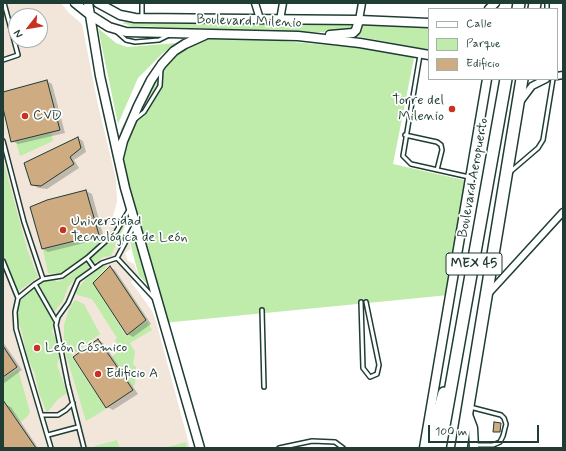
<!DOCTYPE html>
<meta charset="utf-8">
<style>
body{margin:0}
#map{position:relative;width:566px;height:451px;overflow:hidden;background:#fff;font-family:Mynerve,sans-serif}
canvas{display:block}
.frame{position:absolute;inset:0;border:4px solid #1f3d34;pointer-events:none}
.legend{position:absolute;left:428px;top:8px;width:130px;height:72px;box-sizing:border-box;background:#fff;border:1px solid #a5b1ae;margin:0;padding:5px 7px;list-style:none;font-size:12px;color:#1f3d34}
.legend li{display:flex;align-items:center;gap:8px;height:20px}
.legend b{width:20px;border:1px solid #a5b1ae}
.north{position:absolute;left:8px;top:8px;width:40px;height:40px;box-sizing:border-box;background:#fff;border:1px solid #a5b1ae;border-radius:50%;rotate:239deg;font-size:11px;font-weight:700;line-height:16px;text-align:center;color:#1f3d34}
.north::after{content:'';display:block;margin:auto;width:14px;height:18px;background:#c8321e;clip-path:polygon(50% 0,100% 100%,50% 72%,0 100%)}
.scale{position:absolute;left:428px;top:425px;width:111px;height:18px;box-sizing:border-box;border:2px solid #1f3d34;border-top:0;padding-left:5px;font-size:12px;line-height:14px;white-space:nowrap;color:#1f3d34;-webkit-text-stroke:3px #fff;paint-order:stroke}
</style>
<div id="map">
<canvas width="566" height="451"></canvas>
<div class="frame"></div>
<ul class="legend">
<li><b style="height:5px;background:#fff"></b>Calle</li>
<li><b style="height:11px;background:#bfecaa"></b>Parque</li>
<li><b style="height:11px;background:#cfab81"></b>Edificio</li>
</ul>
<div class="north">N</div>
<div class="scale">100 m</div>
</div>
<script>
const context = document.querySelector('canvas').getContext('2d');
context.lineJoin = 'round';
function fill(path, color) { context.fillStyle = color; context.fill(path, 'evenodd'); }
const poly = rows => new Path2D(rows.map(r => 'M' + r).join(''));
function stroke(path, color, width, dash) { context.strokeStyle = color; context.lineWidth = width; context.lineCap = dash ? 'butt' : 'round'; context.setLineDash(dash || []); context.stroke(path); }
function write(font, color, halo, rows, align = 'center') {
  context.font = font + ' Mynerve,sans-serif'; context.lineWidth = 3.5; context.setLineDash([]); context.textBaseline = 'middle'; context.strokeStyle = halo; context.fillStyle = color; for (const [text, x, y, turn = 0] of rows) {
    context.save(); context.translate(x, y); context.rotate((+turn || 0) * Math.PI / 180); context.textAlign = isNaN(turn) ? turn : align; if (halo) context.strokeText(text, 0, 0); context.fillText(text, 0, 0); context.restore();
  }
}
fill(poly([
 [3,3,61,3,69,13,82,24,98,105,116,179,117,202,112,220,126,225,120,236,129,242,131,249,125,253,128,261,134,264,139,276,131,282,152,311,156,321,190,448,3,448],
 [16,16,40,16,40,40,16,40]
]), '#f1e6d9');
fill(poly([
 [130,21,351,25,351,29,346,33,131,26,122,23],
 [362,24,429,25,429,50,356,36],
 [98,28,116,43,127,47,176,43,162,54,138,78,118,124],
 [205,34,415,53,393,164,468,181,449,295,163,323,118,160,121,129,153,74,175,50],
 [51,133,53,141,20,156,16,142],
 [3,160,27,249,38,277,16,293,3,254],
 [122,224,124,226,111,256,103,257,74,280,68,287,63,301,55,311,52,332,60,345,60,356,57,365,67,393,58,399,47,413,39,393,35,374,27,357,22,332,17,319,18,302,30,290,43,282,54,280,58,282,69,276,117,235],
 [135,232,149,286,139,276,134,258,130,242],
 [100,236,100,243,71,269,58,274,48,273,43,250],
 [104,265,107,266,93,283,126,336,147,321,152,330,130,343,135,352,133,364,136,367,135,384,133,387,112,357,120,349,115,340,117,338,92,299,77,295,76,291,86,279],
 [75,300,84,304,100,334,71,356,106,409,86,421,66,355,64,338,64,325,69,309],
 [18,369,30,412,26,418,20,422,5,402,3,403,3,379],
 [117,440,120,448,95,448,95,446],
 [186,442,187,448,164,448]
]), '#bfecaa');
fill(poly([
 [47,81,52,84,65,133,18,144,12,141,3,106,3,93],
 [78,138,83,141,86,152,74,160,79,168,47,189,38,188,32,184],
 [86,191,92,194,104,238,48,252,43,249,48,201],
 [110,267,115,270,151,324,133,337,128,334],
 [98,340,103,343,138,394,113,410,107,407,74,357],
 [3,342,22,370,3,384],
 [5,404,11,407,38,448,3,448,3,406]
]), '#0003');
const building = poly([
 [47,80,60,130,11,142,3,108,3,92,47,80],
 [78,137,81,148,70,157,74,164,41,186,31,185,24,163,78,137],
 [86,190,99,235,42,249,30,207,47,200,86,190],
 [110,266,146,320,127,335,93,283,110,266],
 [98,339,133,390,106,408,73,357,98,339],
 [3,346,17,367,3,377,3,346],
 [3,400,36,448,3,448,3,400],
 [494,422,501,423,500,432,493,432,494,422]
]);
fill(building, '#cfab81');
stroke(building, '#1f3d34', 1);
const lane = poly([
 [142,3,142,16],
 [547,9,547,3],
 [117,32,126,40,135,42,159,40,169,35],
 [420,55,403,156,411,164,469,177],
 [3,60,18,55,4,3],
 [134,120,144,112,160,86,161,69],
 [405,135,437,142,441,145,442,150,437,170],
 [3,141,24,222,43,279],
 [510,172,538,148,543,140,553,79],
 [87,258,94,268],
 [117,258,134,226],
 [3,261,18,298],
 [35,284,56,321],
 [361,302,363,368,370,377,377,374,379,365,366,302],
 [262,310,264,387],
 [470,407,501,415,504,418,506,424,503,436,500,442,493,445,474,445],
 [42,415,58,415,66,410,73,403],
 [48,435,78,427],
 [51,448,16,329,15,312,18,298,35,284,43,279,62,276,87,258,116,232,129,210],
 [84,448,68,385,56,325,58,317,68,303,78,280,102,263,117,258,154,298],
 [279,448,312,441,335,442,343,448]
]);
const street = poly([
 [255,3,260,19],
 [280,20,283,3],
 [359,20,362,3],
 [557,76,563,75],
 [520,102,532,86,546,79],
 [488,294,563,212]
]);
const secondary = poly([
 [75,3,90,15,109,27,126,32,298,36,360,43,429,55],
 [88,3,100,76,125,188,200,448],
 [98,3,120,15,135,18,359,20,429,23],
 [489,9,495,3],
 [330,35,353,33,356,30,359,20],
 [119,157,123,141,138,106,151,80,162,64,174,51,185,44,205,35],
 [467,412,473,428,474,448],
 [424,448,487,79]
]);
const highway = poly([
 [518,9,519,3],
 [534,9,535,3],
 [429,448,444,393],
 [440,448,506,79],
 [461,448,522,79]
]);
stroke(lane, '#1f3d34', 6);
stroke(street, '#1f3d34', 9);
stroke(secondary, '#1f3d34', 11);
stroke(highway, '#1f3d34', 14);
stroke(lane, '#fff', 3);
stroke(street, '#fff', 6);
stroke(secondary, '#fff', 8);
stroke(highway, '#fff', 11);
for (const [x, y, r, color] of [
 [452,109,4,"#c8321e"],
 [25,116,4,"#c8321e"],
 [63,230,4,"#c8321e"],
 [37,348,4,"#c8321e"],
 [98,374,4,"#c8321e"]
]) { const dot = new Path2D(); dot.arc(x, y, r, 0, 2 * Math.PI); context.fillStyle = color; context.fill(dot); stroke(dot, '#fff', 1.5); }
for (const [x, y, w] of [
 [474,264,56]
]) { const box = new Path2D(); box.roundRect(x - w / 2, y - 11, w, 22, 3); context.fillStyle = '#fff'; context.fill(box); stroke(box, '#1f3d34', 1); }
write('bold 13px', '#1f3d34', null, [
 ["MEX 45",474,264]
]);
write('14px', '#1f3d34', '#fff', [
 ["Boulevard Milenio",249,22,2],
 ["Boulevard Aeropuerto",474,178,-80]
]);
write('14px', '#1f3d34', '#fff', [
 ["Torre del",444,101,"right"],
 ["Milenio",444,117,"right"],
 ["CVD",33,116],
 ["Universidad",71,222],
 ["Tecnológica de León",71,238],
 ["León Cósmico",45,348],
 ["Edificio A",106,374]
], 'left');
</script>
